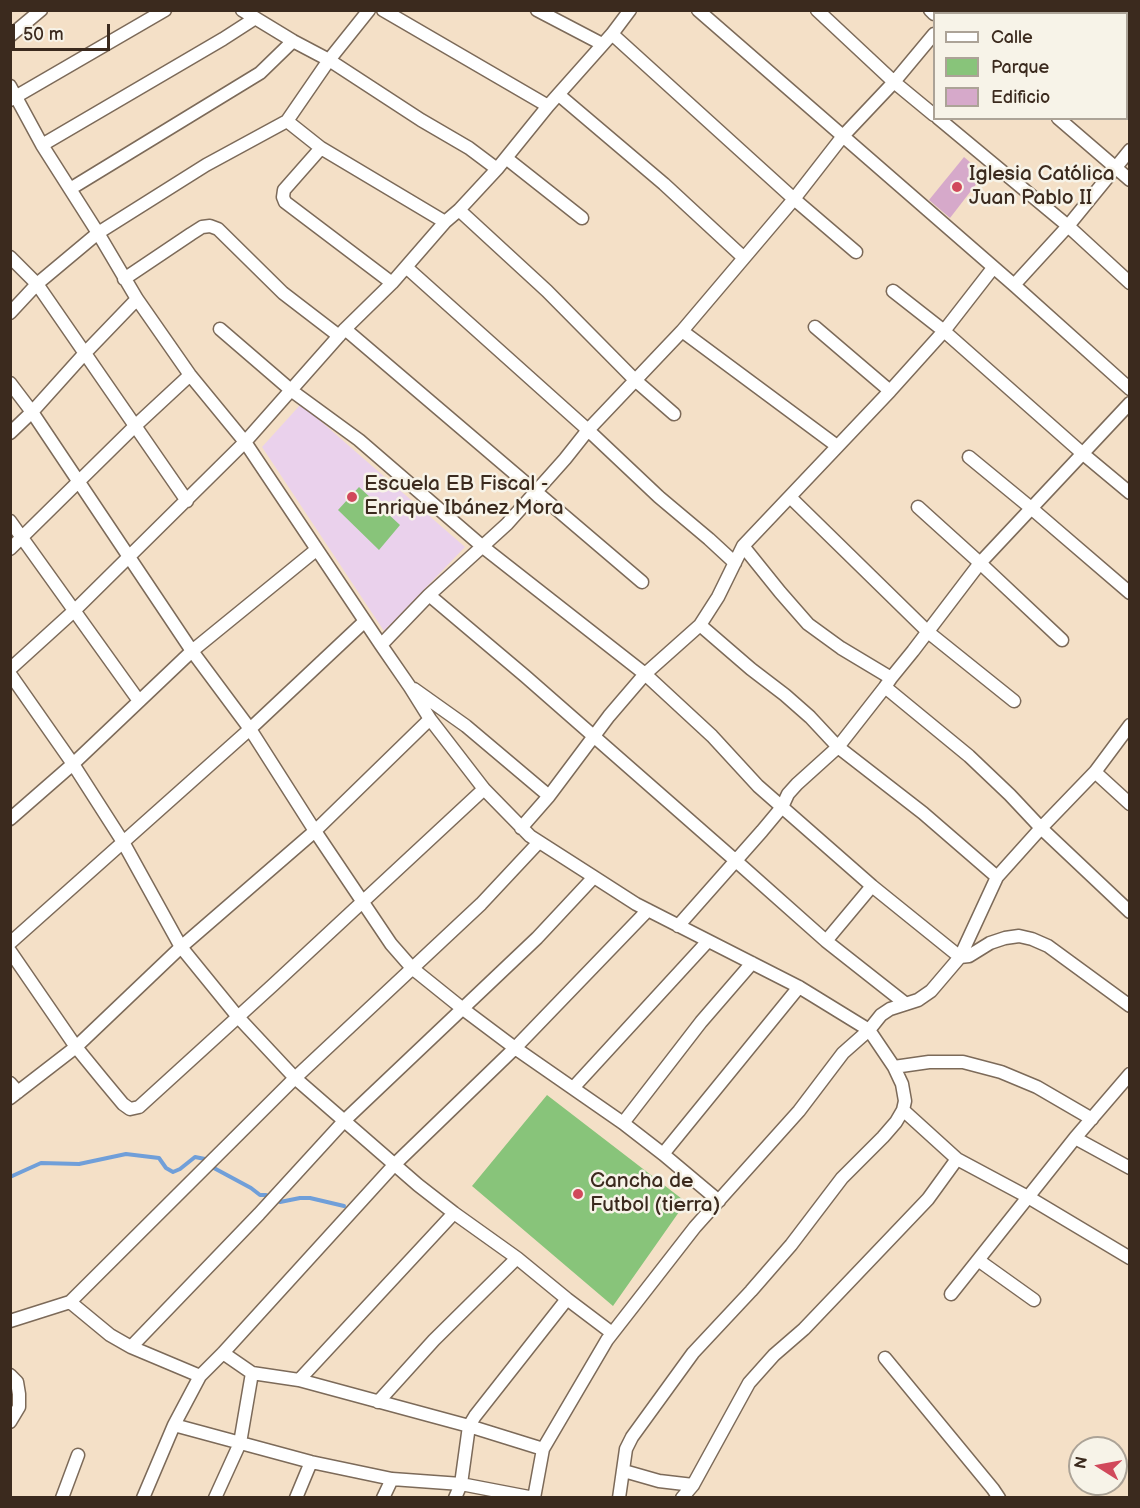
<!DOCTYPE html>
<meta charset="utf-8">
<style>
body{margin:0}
#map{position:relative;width:1140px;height:1508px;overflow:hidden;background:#f4e0c7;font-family:"Balsamiq Sans",sans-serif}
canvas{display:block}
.frame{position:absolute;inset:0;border:12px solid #3b2a1e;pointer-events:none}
.legend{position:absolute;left:933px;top:12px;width:195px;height:108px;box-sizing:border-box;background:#f7f3e8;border:2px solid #aca397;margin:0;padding:8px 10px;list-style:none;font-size:18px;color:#3b2a1e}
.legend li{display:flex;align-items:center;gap:12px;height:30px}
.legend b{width:30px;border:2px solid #aca397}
.north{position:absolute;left:1068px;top:1436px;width:60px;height:60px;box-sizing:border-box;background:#f7f3e8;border:2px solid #aca397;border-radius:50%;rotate:281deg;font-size:16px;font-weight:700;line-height:24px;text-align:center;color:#3b2a1e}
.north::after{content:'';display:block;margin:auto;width:21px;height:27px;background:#d1495b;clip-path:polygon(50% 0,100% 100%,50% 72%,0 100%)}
.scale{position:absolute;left:12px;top:24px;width:98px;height:27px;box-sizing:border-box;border:3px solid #3b2a1e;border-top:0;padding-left:8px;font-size:18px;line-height:21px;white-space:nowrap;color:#3b2a1e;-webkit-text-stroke:4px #f7f3e8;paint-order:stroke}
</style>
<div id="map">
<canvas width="1140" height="1508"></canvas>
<div class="frame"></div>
<ul class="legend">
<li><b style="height:8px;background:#fff"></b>Calle</li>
<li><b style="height:16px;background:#88c47a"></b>Parque</li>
<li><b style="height:16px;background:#d6a9ca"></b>Edificio</li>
</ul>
<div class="north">N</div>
<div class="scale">50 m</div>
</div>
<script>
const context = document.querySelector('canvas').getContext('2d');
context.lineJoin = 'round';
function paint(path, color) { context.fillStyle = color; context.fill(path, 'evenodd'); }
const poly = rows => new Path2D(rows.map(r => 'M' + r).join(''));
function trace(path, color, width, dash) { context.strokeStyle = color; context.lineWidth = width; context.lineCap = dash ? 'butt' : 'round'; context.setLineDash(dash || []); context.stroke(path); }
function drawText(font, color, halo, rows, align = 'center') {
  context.font = font + ' "Balsamiq Sans",sans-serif'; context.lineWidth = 5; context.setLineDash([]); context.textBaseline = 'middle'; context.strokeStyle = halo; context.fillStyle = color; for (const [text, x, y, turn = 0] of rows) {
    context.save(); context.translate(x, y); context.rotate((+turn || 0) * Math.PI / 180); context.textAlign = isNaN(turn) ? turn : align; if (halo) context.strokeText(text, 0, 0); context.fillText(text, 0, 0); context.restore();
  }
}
paint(poly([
 [301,404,465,547,384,631,262,447]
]), '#ead1ec');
paint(poly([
 [359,487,400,525,379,550,338,510],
 [547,1095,686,1202,613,1306,472,1186]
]), '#88c47a');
trace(poly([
 [10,1177,41,1163,79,1164,126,1154,159,1158,166,1168,173,1172,180,1169,195,1157,205,1159,212,1167,251,1188,260,1195,266,1195,270,1197],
 [276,1200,280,1202,300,1198,310,1198,344,1206]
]), '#709fd9', 4);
paint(poly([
 [964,157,984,174,950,218,929,200]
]), '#d6a9ca');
const minor = poly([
 [242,10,293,41,329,60,421,120,469,148,497,169],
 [383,10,548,106],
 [537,10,602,44],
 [698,10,1014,285,1130,389],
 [817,10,894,82,934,115],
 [930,10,934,14],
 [1046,10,1049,14],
 [952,14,954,10],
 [612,34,794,199,856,252],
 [10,36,41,10],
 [1126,79,1130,82],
 [10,86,42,145,98,233,137,299,190,375,245,442,381,645,410,687,430,719,484,789,530,836,594,877,636,904,799,987,869,1030,894,1067,902,1084,905,1101,903,1110,957,1159,1028,1197,1130,1258],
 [559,95,664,184,744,258],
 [10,100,165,10],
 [938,118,1068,226,1130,283],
 [1058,118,1130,180],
 [287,121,321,148,445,222],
 [42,145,223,39,254,19],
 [321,148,284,190,283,197,285,202,392,283],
 [506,158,582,218],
 [70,189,260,73,293,41],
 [459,210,547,291,635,380,674,414],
 [10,257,37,284,187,501],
 [406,267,588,430,659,497,709,539,735,563],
 [124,279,191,234,202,227,210,226,218,229,283,293,339,336],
 [1014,285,1068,226,1130,150],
 [893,291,944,331,1082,453,1130,493],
 [10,313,37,284,98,233,206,165,287,121,329,60,369,10],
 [815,327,890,391],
 [220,329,292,391,359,440,483,547,645,674,712,736,758,786,872,886,960,957,969,956,990,943,1005,938,1019,936,1032,939,1048,946,1130,1006],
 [345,329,642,582],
 [682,331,837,446],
 [10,383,32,412,192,651,250,729,315,831,391,944,412,968,463,1009,515,1048,623,1123,663,1154,719,1201],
 [10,433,32,412,85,353,137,299],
 [969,457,1031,508,1130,593],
 [790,497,928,632,1014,701],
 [918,507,980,563,1062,640],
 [10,521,139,701],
 [743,546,780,592,808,624,841,648,891,678],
 [10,549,135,426,190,375],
 [429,595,525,676,736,861,826,941,906,1004],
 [700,625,751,669,785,695,810,717,838,747,923,813,997,877],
 [381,645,429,595,507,524,565,459,588,430,682,331,794,199,843,136,894,82,934,34],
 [10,669,75,610,245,442,345,329,392,283,445,222,459,210,497,169,548,106,612,34,630,10],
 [10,674,73,764,123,842,181,947,238,1017,295,1078,418,1185,454,1213,517,1258,567,1299,612,1333],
 [885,687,969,756,1010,795,1041,828,1130,912],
 [414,689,466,726,549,796],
 [1095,772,1130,804],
 [10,819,73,764,192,651,316,550],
 [521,828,549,796,609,716,645,674,700,625,718,597,743,546,890,391,944,331,993,268],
 [678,926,762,831,782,807,788,794,797,784,838,747,885,687,891,678,913,651,980,563,1130,403],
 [826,941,872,886],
 [10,943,250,729,365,621],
 [10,951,76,1047,103,1080,123,1104,130,1109,139,1107,273,985,484,789],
 [894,1067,929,1062,963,1062,1001,1072,1037,1087,1092,1119],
 [10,1083,18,1092],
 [573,1088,708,941],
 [10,1098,76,1047,181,947,315,831,430,719],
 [623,1123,701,1022,752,963],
 [1075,1138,1130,1168],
 [663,1154,799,987],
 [978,1260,1034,1300],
 [951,1294,1075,1138,1130,1074],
 [70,1302,295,1078,481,904,539,842],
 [10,1321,70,1302,110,1335,131,1347,200,1376],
 [131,1347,259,1214,345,1120,537,938,594,877],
 [223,1353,252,1373,299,1380,469,1426,543,1449],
 [885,1358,993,1489,999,1498],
 [10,1375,17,1382,19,1394,19,1407,10,1422],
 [299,1380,454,1213],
 [378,1402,434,1340,517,1258],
 [174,1425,311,1462,392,1479,461,1484,534,1498,543,1449,607,1340,695,1227,799,1111,843,1053,869,1030,881,1015,890,1009,918,1000,931,991,960,957,997,877,1041,828,1095,772,1130,725],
 [624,1471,659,1481,693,1485],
 [62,1498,78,1455],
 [143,1498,174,1425,200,1376,223,1353,395,1164,515,1048,648,910],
 [215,1498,240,1443,252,1373],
 [296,1498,311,1462],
 [383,1498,392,1479],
 [455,1498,461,1484,469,1426,475,1416,567,1299],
 [619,1498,626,1449,632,1437,693,1353,751,1291,791,1245,842,1178,883,1137,896,1122,903,1110],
 [682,1498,693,1485,749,1383,774,1355,804,1329,928,1199,957,1159]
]);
trace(minor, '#7c6a59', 15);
trace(minor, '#fff', 12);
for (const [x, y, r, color] of [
 [957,187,6,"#d1495b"],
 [352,497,6,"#d1495b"],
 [578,1194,6,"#d1495b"]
]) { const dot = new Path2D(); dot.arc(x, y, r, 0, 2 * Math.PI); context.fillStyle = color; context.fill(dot); trace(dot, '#f7f3e8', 2); }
drawText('21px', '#3b2a1e', '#f7f3e8', [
 ["Iglesia Católica",969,175],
 ["Juan Pablo II",969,199],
 ["Escuela EB Fiscal -",364,485],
 ["Enrique Ibánez Mora",364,509],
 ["Cancha de",590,1182],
 ["Futbol (tierra)",590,1206]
], 'left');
</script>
